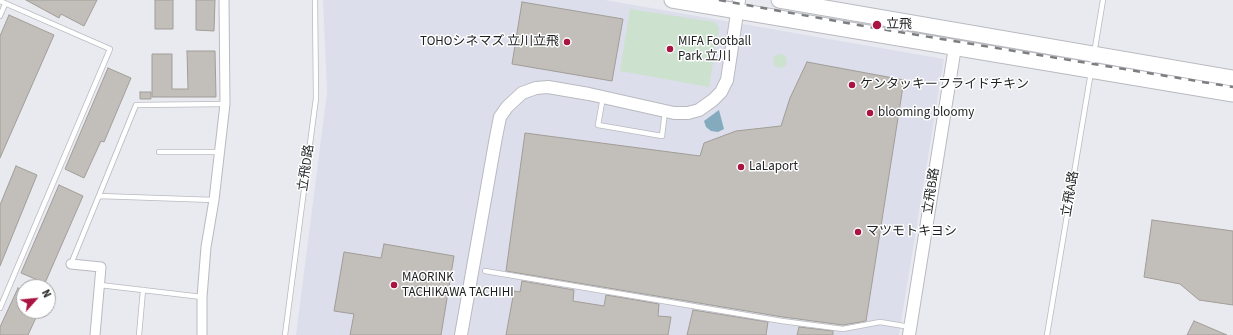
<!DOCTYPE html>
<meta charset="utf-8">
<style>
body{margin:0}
#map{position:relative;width:1233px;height:335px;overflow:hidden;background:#e9eaf0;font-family:"Source Sans 3",sans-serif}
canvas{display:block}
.north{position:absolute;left:16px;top:279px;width:40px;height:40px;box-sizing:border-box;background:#fff;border:1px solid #a5a5a6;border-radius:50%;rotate:63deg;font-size:11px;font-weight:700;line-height:16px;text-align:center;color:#1e1f21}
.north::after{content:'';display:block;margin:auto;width:14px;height:18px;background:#a91442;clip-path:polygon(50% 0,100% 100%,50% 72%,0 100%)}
</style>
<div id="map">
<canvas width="1233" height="335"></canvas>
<div class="north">N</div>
</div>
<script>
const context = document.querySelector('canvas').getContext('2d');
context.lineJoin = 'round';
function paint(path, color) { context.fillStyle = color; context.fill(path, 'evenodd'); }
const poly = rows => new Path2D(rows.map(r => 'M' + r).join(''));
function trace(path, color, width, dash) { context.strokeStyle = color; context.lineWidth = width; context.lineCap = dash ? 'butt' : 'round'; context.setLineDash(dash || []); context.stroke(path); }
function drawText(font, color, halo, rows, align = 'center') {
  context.font = font + ' "Source Sans 3","Noto Sans JP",sans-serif'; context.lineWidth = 3; context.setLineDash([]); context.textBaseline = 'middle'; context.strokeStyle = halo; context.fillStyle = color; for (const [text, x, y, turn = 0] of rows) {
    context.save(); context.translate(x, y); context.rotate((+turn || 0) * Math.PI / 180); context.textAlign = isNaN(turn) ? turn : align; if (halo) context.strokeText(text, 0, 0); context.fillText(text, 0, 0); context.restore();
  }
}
paint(poly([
 [323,0,605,0,944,59,899,335,296,335,327,92]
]), '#dcdeec');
paint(poly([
 [630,9,715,22,719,28,709,87,620,71],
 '773 61a7 7 0 1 1 14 0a7 7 0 1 1-14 0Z'
]), '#cce1ce');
paint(poly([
 [719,110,724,129,718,132,711,131,706,127,704,121]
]), '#83aabd');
const building = poly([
 [26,0,97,0,84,26,61,14,59,18,26,0],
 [155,0,173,0,173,29,155,29,155,0],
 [196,0,215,0,214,31,196,30,196,0],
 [522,2,623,19,612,81,512,64,522,2],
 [9,15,54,35,0,158,0,36,9,15],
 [187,51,215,51,216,97,152,97,152,54,172,54,172,89,188,89,187,51],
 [807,62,904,80,866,321,843,325,783,317,506,271,525,133,700,156,704,143,736,131,781,126,790,98,807,62],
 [108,68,131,78,104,142,101,141,84,178,65,169,108,68],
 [140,92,151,92,151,99,140,99,140,92],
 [16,166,37,175,0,266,0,205,16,166],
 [59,185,83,196,45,283,21,273,59,185],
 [1152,220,1233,231,1233,305,1199,300,1180,284,1144,277,1152,220],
 [384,244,454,256,441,335,350,335,354,314,334,311,344,252,381,258,384,244],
 [522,281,574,290,573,301,604,306,606,295,659,304,658,316,671,317,668,335,506,335,514,291,520,292,522,281],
 [18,288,24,291,24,311,39,311,28,335,0,335,0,327,18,288],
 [693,310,768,322,766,335,687,335,693,310],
 [1194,321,1227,335,1187,335,1194,321],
 [799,327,833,331,833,335,797,335,799,327]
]);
paint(building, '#c2beb9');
trace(building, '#a29d98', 1);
const service = poly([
 [0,1,110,49,0,308],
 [0,16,5,4],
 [603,97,598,125,662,136,665,111],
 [159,152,220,152],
 [99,196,214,200],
 [71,264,136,105,225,104],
 [485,271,782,321,843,329,880,322,910,327],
 [100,285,202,297],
 [139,335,143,290],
 [285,335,316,98,315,0],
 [1047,335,1103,0]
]);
const minor = poly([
 [71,264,101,267,95,335],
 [202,335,202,297,206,247,214,200,225,104,224,0]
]);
const tertiary = poly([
 [461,335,496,137,500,117,507,107,522,93,536,88,548,87,589,94,674,113,688,113,699,110,713,100,721,92,727,80,739,0],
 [909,335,955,47]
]);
const primary = poly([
 [672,0,1233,94],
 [779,0,1233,78]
]);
trace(service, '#b9bac0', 6);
trace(minor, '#b9bac0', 11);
trace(tertiary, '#b9bac0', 14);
trace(primary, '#b9bac0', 17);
trace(service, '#fff', 4.5);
trace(minor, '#fff', 9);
trace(tertiary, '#fff', 12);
trace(primary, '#fff', 15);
trace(poly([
 [719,0,869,27,1233,87]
]), '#7d7e82', 2.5, [7, 7]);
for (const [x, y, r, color] of [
 [877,25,5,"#a91442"],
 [567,42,4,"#a91442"],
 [670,49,4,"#a91442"],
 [852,85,4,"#a91442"],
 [870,113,4,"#a91442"],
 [741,167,4,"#a91442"],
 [858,232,4,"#a91442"],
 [394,285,4,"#a91442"]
]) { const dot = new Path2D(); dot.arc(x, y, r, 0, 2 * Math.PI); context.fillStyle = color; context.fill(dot); trace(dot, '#fff', 1.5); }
drawText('13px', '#1e1f21', '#fff', [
 ["立飛",886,25],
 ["TOHOシネマズ 立川立飛",559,42,"right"],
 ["MIFA Football",678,42],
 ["Park 立川",678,57],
 ["ケンタッキーフライドチキン",860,85],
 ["blooming bloomy",878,113],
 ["LaLaport",749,167],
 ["マツモトキヨシ",866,232],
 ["MAORINK",402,278],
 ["TACHIKAWA TACHIHI",402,293]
], 'left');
drawText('13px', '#1e1f21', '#fff', [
 ["立飛D路",307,168,-82],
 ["立飛B路",932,191,-81],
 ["立飛A路",1071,194,-80]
]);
</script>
